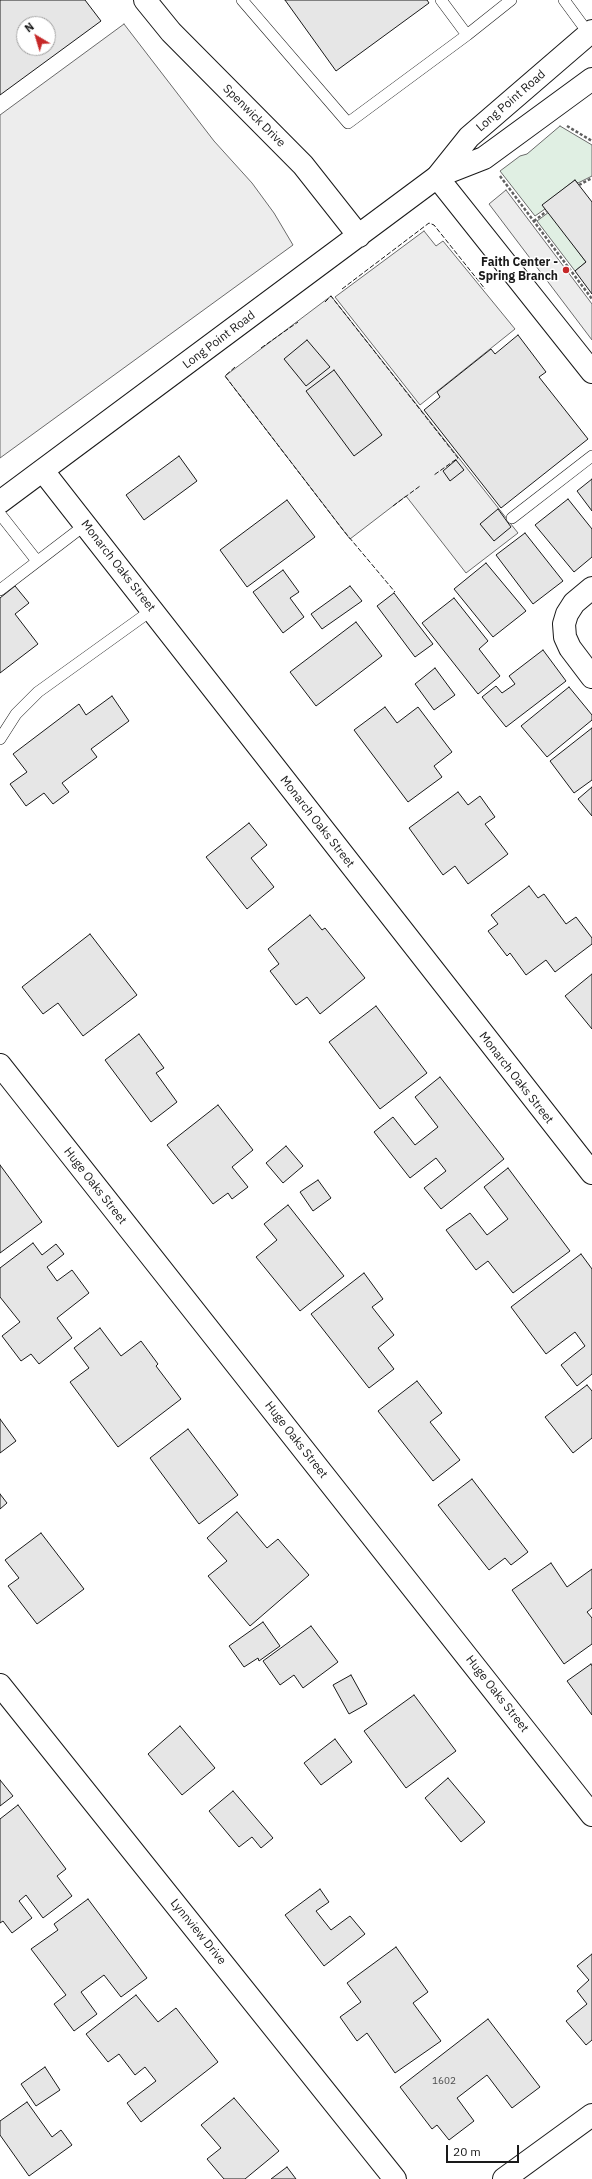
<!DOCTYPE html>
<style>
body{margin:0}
#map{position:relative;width:592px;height:2179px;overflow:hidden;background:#fff;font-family:"IBM Plex Sans",sans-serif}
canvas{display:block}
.north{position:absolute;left:16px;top:16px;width:40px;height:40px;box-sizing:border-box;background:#fff;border:1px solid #a3a3a3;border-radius:50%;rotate:322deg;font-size:11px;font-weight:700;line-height:16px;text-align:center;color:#1a1a1a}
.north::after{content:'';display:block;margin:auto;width:14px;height:18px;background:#c62828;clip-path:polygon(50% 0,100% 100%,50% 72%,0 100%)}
.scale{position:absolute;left:446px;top:2145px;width:73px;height:18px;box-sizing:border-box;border:2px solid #1a1a1a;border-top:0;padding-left:5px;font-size:12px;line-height:14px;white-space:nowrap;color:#1a1a1a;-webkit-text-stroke:3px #fff;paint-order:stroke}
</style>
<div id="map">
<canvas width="592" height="2179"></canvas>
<div class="north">N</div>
<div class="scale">20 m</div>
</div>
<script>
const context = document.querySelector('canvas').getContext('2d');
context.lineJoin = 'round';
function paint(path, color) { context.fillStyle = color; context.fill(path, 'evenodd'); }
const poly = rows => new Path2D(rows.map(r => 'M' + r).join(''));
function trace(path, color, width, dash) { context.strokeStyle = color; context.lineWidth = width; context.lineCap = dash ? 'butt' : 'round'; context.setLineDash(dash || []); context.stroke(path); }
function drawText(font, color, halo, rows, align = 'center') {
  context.font = font + ' "IBM Plex Sans",sans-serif'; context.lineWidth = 3; context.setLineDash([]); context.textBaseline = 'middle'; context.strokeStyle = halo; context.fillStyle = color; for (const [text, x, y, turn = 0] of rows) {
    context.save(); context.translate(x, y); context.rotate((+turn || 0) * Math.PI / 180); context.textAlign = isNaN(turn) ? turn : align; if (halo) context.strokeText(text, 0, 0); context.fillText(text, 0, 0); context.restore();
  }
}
const green = poly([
 [560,126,592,145,592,176,578,183,575,180,543,205,545,209,535,216,500,171,520,156,527,154,560,126],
 [549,212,586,262,575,271,537,221,549,212]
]);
paint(green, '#e0efe3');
trace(green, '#6a6a6a', 1);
const parking = poly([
 [124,24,214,141,252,183,274,213,293,245,0,458,0,115,124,24],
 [506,190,592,304,592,340,489,204,506,190],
 [424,231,436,246,443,241,515,329,420,405,335,297,424,231],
 [331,296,518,533,466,573,406,496,350,539,225,376,331,296]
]);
paint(parking, '#ededed');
trace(parking, '#6a6a6a', 1);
const building = poly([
 [0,0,85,0,101,21,0,95,0,0],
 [24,24,48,24,48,48,24,48,24,24],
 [285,0,427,0,429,3,336,71,285,0],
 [575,180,592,202,592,294,575,271,586,262,542,205,575,180],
 [518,335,546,372,539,377,588,439,501,508,424,410,440,397,437,392,491,349,495,354,518,335],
 [307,340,330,367,306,386,284,359,307,340],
 [334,370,382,435,354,456,306,391,334,370],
 [179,456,197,481,144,520,126,495,179,456],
 [456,460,464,470,450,481,443,471,456,460],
 [592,479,592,511,577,491,592,479],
 [568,499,592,529,592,557,574,572,535,525,568,499],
 [287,500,315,537,247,587,220,550,287,500],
 [498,509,511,527,494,541,480,524,498,509],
 [525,533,563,581,533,604,496,555,525,533],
 [486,563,526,611,493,637,454,589,486,563],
 [283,570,299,592,290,598,304,617,283,633,253,592,283,570],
 [15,586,29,603,15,614,38,644,0,673,0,598,15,586],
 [350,586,362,601,322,629,311,614,350,586],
 [394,593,433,644,415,657,377,606,394,593],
 [454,598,488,641,479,649,500,676,478,694,422,623,454,598],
 [356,622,382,656,316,706,290,672,356,622],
 [543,650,566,681,506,727,482,697,496,686,502,693,515,684,509,676,543,650],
 [435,668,455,695,434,710,415,684,435,668],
 [569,687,592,715,592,720,547,757,521,726,569,687],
 [112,696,129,721,91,749,97,757,62,783,69,792,53,804,44,793,26,806,10,784,27,772,13,754,79,704,86,715,112,696],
 [385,707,397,723,418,707,452,752,434,766,442,777,408,802,354,730,385,707],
 [592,728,592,780,574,793,550,761,592,728],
 [592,787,592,816,578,799,592,787],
 [458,792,468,805,480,796,495,817,485,824,508,854,468,884,455,866,443,875,409,828,458,792],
 [249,823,267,845,251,858,274,887,247,909,206,857,249,823],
 [529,886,538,898,544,894,566,924,576,917,592,938,592,944,555,972,546,960,526,975,510,953,507,956,488,931,498,924,491,915,529,886],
 [310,915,322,930,325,928,365,978,320,1014,307,997,296,1005,270,971,279,964,268,949,310,915],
 [90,934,137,995,83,1036,58,1003,43,1014,22,987,90,934],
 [592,974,592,1029,565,996,592,974],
 [376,1006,427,1073,380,1109,329,1042,376,1006],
 [139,1034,164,1068,156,1073,177,1102,151,1122,105,1060,139,1034],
 [440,1077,504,1159,441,1209,424,1188,446,1171,436,1158,410,1178,374,1132,393,1117,415,1145,438,1127,415,1097,440,1077],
 [218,1105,253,1150,232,1167,248,1187,232,1199,228,1193,213,1204,167,1145,218,1105],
 [286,1146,303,1166,283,1183,266,1163,286,1146],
 [0,1165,42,1222,0,1253,0,1165],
 [508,1168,570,1251,513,1293,488,1261,476,1270,446,1230,470,1213,487,1235,508,1219,484,1187,508,1168],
 [318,1180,331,1198,313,1211,300,1192,318,1180],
 [288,1205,344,1276,300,1311,256,1257,277,1240,264,1224,288,1205],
 [33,1243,42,1255,56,1244,64,1254,47,1267,57,1281,72,1270,89,1293,57,1318,72,1338,39,1364,31,1354,21,1361,2,1336,20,1322,0,1297,0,1268,33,1243],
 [581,1254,592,1269,592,1374,577,1386,561,1365,585,1346,575,1332,546,1354,511,1307,581,1254],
 [364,1273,383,1299,372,1307,394,1335,378,1348,394,1369,369,1388,311,1314,364,1273],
 [100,1328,121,1356,141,1341,158,1364,156,1366,181,1399,118,1447,70,1382,89,1368,74,1348,100,1328],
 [417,1381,442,1413,430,1422,460,1460,433,1481,378,1411,417,1381],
 [587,1385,592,1391,592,1438,573,1453,545,1417,587,1385],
 [0,1419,16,1441,0,1453,0,1419],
 [188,1429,238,1495,199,1524,150,1458,188,1429],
 [472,1479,528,1552,511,1565,505,1558,489,1570,438,1505,472,1479],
 [0,1494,7,1503,0,1509,0,1494],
 [237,1512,267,1548,278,1539,309,1575,250,1626,208,1576,227,1561,207,1538,237,1512],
 [41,1533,84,1589,37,1624,8,1586,19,1578,5,1560,41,1533],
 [551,1563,567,1587,592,1569,592,1608,587,1612,592,1618,592,1644,564,1664,512,1590,551,1563],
 [263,1622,280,1646,259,1661,258,1658,244,1667,229,1646,263,1622],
 [311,1626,338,1662,303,1688,294,1675,280,1685,263,1661,311,1626],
 [591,1664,592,1666,592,1715,567,1681,591,1664],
 [351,1675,367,1704,349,1714,333,1685,351,1675],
 [414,1695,456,1751,406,1788,364,1731,414,1695],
 [180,1726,215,1768,182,1795,148,1754,180,1726],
 [335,1739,352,1762,321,1785,304,1763,335,1739],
 [448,1778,485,1822,461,1842,425,1798,448,1778],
 [0,1780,13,1796,0,1806,0,1780],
 [233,1791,273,1838,261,1848,252,1837,239,1847,209,1811,233,1791],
 [18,1805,66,1869,57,1876,72,1896,43,1918,26,1895,19,1901,32,1918,12,1933,3,1921,0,1923,0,1819,18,1805],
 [320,1889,329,1902,316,1911,331,1930,350,1916,365,1934,324,1966,285,1915,320,1889],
 [88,1899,147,1978,121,1997,104,1975,81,1992,97,2014,74,2031,54,2004,66,1995,31,1949,58,1930,54,1924,88,1899],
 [396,1947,428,1992,413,2003,441,2041,395,2073,367,2033,357,2041,340,2017,361,2002,347,1983,396,1947],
 [592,1954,592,2040,586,2045,566,2021,587,2004,577,1991,589,1980,577,1966,592,1954],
 [136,1995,158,2022,176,2008,218,2062,141,2122,127,2103,156,2081,145,2067,135,2075,119,2054,108,2062,86,2034,136,1995],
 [488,2019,540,2087,512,2108,487,2075,457,2098,474,2121,449,2140,437,2125,432,2129,400,2087,488,2019],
 [45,2067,60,2090,36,2106,21,2084,45,2067],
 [234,2098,279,2151,245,2179,224,2179,207,2159,221,2148,201,2125,234,2098],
 [27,2102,52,2137,61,2130,72,2145,29,2176,0,2135,0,2121,27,2102],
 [287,2167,296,2179,271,2179,287,2167]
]);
paint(building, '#e6e6e6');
trace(building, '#1a1a1a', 1);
const lane = poly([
 [242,0,348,123,467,35,511,0],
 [441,0,467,35],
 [564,0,589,34],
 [0,514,37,561],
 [512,518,592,456],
 [0,590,85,525],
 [0,739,16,714,38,692,152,610]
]);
const street = poly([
 [437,177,592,372],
 [43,471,592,1173],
 [592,588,574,603,567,614,564,624,565,637,570,648,592,677],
 [0,1685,395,2179],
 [504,2179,592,2115]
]);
const secondary = poly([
 [145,0,171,32,303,165,359,236],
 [438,176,484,158,592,79],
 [0,502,437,177,469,137,592,31],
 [0,1065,592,1815]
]);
trace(lane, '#1a1a1a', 12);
trace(street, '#1a1a1a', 24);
trace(secondary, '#1a1a1a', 24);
trace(poly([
 [567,126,592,141],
 [500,176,592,299],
 [579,185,592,178],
 [534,221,547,211]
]), '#5f5f5f', 2.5, [3, 2]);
trace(lane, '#fff', 11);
trace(street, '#fff', 22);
trace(secondary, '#fff', 22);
trace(poly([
 [342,289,429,223,434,225,485,289],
 [325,302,331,296,458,458,434,475],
 [261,348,298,322],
 [235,367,225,376,343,530,395,592],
 [393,506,420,486]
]), '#1a1a1a', 1, [5, 2]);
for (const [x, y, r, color] of [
 [566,270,4,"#c62828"]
]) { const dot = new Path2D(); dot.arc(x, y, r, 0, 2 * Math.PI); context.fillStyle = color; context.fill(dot); trace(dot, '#fff', 1.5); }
drawText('10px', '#4d4d4d', null, [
 ["1602",444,2081]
]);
drawText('12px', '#1a1a1a', '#fff', [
 ["Long Point Road",511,101,-41],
 ["Spenwick Drive",254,116,45],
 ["Long Point Road",219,340,-37],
 ["Monarch Oaks Street",118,566,52],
 ["Monarch Oaks Street",317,822,52],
 ["Monarch Oaks Street",516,1078,52],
 ["Huge Oaks Street",95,1186,52],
 ["Huge Oaks Street",296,1440,52],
 ["Huge Oaks Street",497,1694,52],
 ["Lynnview Drive",198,1932,51]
]);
drawText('bold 12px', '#1a1a1a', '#fff', [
 ["Faith Center -",558,263],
 ["Spring Branch",558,277]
], 'right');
</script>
